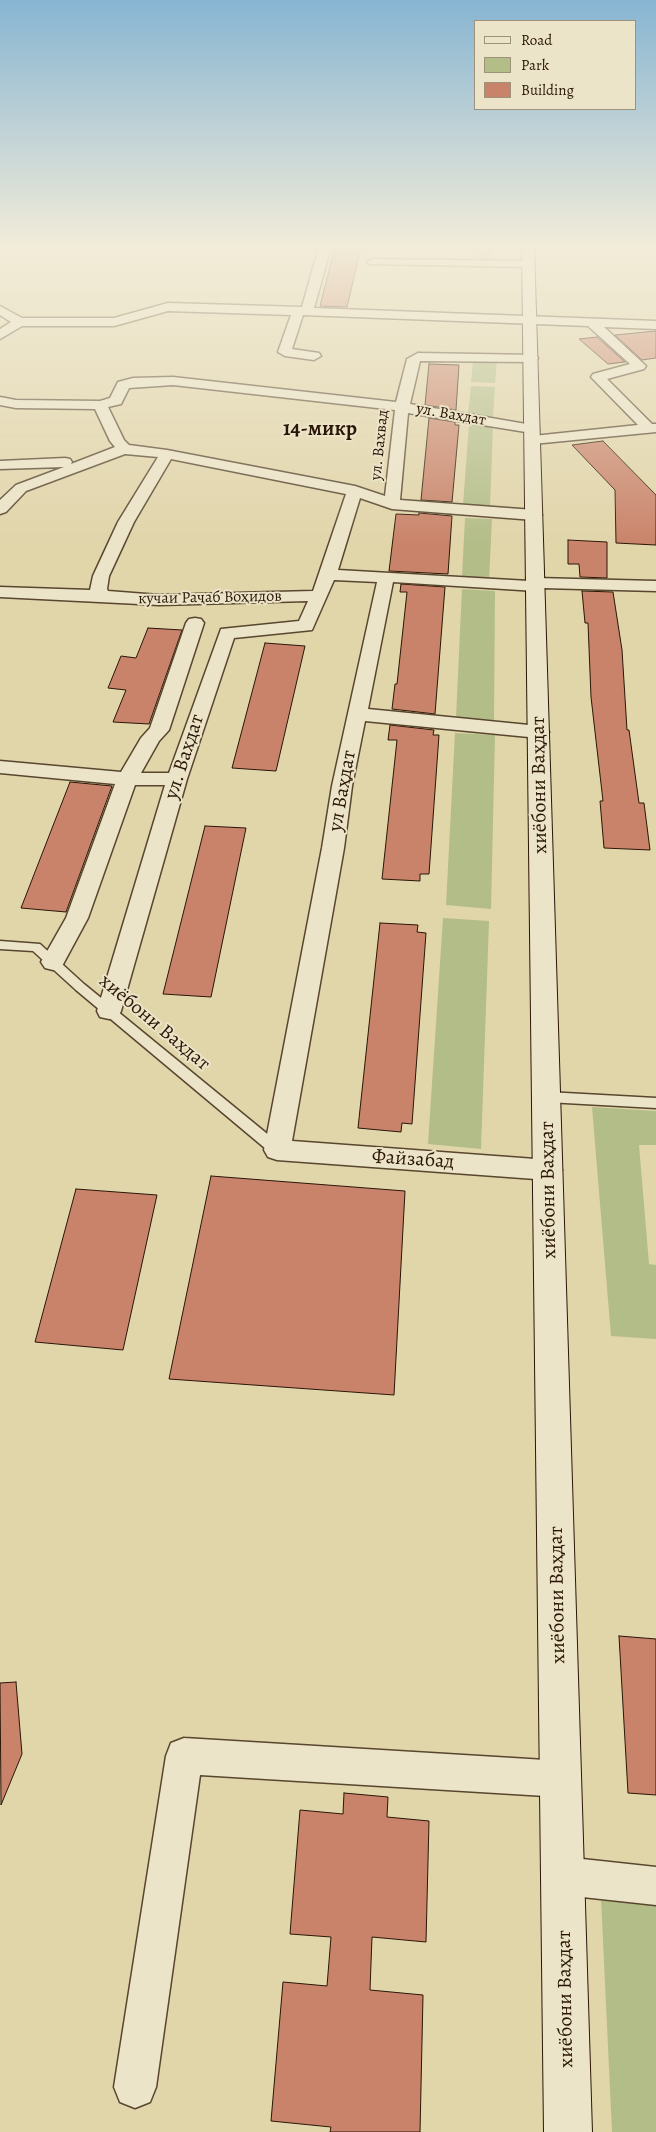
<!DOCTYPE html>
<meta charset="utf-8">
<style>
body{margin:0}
#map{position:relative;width:656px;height:2132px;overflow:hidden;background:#e1d5aa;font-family:Alegreya,serif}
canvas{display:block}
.legend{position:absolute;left:474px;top:20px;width:162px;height:90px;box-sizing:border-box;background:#ece4c8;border:1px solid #9e927a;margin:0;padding:6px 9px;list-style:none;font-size:15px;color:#2a1606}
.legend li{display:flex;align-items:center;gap:10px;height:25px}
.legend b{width:25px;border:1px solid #9e927a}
</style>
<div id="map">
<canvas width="656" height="2132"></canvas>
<ul class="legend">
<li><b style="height:6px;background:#ece4c8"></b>Road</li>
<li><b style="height:14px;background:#b3bd88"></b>Park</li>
<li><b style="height:14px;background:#c9836a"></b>Building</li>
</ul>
</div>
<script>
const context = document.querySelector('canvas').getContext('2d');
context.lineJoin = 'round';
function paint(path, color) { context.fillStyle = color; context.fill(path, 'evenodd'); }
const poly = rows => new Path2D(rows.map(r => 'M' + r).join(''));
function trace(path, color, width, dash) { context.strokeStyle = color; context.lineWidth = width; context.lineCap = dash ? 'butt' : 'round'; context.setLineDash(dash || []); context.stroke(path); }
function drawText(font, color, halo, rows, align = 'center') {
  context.font = font + ' Alegreya,serif'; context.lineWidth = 4; context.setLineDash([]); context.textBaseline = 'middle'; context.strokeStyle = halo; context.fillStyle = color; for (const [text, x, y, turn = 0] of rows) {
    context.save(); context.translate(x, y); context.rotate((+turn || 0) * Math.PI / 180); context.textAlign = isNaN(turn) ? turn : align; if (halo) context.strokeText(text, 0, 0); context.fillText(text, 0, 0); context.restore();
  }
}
paint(poly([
 [473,247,490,247,490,263,472,262],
 [473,361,497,361,495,383,471,382],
 [471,386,495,387,493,417,468,415],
 [469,424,493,426,490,507,463,505],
 [465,518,492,519,489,580,462,577],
 [462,589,495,591,494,720,456,718],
 [455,733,495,735,491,909,446,905],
 [443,918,489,921,481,1149,428,1144],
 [592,1107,656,1111,656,1145,639,1145,649,1264,656,1265,656,1339,611,1336],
 [601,1898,656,1905,656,2132,612,2132]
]), '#b3bd88');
const building = poly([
 [335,247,361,247,347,307,320,306,335,247],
 [656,331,656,358,642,360,615,335,656,331],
 [597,337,625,362,608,364,579,339,597,337],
 [429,364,459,365,456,410,425,405,429,364],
 [429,418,455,422,455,425,459,425,452,502,421,500,429,418],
 [603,441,656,495,656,545,616,543,615,490,572,445,603,441],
 [419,513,452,516,448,574,389,571,396,514,419,515,419,513],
 [568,540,607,542,607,578,580,577,579,564,568,564,568,540],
 [401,584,445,587,435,714,392,709,395,684,397,684,407,592,400,592,401,584],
 [582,591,613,592,622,650,627,730,629,730,639,803,644,803,650,850,604,848,600,801,603,801,591,697,588,623,585,623,582,591],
 [148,628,182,630,149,724,113,722,126,690,108,688,121,656,136,658,148,628],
 [265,643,305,646,276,771,232,768,265,643],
 [390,725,434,730,433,735,439,735,429,874,420,874,420,881,382,879,397,740,388,740,390,725],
 [70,782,112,786,66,912,21,908,70,782],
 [205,826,246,828,211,997,163,994,205,826],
 [380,923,418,925,417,932,426,933,412,1124,402,1123,401,1132,358,1128,380,923],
 [211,1176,405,1191,394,1395,169,1379,211,1176],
 [76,1189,157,1195,123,1350,35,1342,76,1189],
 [619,1636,656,1639,656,1795,628,1793,619,1636],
 [16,1682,22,1754,1,1805,0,1683,16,1682],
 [344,1793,388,1797,387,1817,429,1821,426,1942,372,1937,370,1990,423,1995,420,2132,330,2132,331,2127,271,2121,283,1982,327,1986,331,1937,290,1934,300,1810,343,1814,344,1793]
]);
paint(building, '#c9836a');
trace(building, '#2a1606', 1);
const lane = poly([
 [0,941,40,944,84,984,282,1146,284,1150,282,1154,272,1154,76,990,33,951,0,949,0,941],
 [547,1092,656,1098,656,1108,547,1102,542,1100,541,1097,542,1094,547,1092]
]);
const street = poly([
 [319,247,331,247,314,308,656,321,656,329,604,327,646,366,644,369,607,379,652,424,656,424,656,432,533,444,528,443,526,440,528,437,533,436,638,425,591,377,593,374,630,364,588,326,303,315,292,349,319,353,321,356,314,360,285,356,278,352,291,315,168,311,114,326,22,326,0,339,0,329,11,322,0,315,0,306,22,318,114,318,168,303,302,307,319,247],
 [373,259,529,261,535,264,529,267,369,264,367,262,373,259],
 [418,353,536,355,538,358,536,361,531,362,420,361,410,404,532,425,537,426,539,429,537,432,532,433,408,413,400,500,534,510,540,512,542,515,540,518,534,520,392,509,360,498,338,570,529,581,536,578,656,581,656,591,543,588,536,591,393,582,368,709,539,726,546,728,549,732,546,736,539,738,365,721,352,786,344,848,292,1141,549,1160,558,1163,562,1170,558,1177,549,1180,277,1160,268,1157,264,1150,322,848,332,786,377,582,334,580,312,630,234,638,187,779,121,1011,118,1017,109,1019,100,1017,97,1011,165,785,135,785,88,918,61,968,53,970,45,968,41,962,66,918,115,784,0,773,0,761,121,772,141,738,150,728,186,623,189,619,195,618,201,619,204,623,169,730,159,741,141,773,169,773,221,629,299,621,308,601,159,605,0,597,0,587,90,590,93,576,118,522,158,457,125,454,26,491,6,512,0,514,0,500,16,485,64,467,0,469,0,461,65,458,70,459,72,462,71,464,115,447,110,441,95,409,16,408,0,405,0,397,16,400,100,401,110,398,118,382,133,378,173,377,396,402,407,359,418,353],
 [173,385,395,410,385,496,355,486,167,450,129,445,124,440,108,407,121,404,129,388,173,385],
 [171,459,346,494,313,591,159,595,108,591,107,589,109,576,134,522,171,459],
 [184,1738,562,1761,575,1766,580,1779,575,1792,562,1797,200,1775,156,2087,150,2102,135,2108,120,2102,114,2087,166,1756,171,1743,184,1738],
 [564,1857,656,1867,656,1905,564,1895,550,1890,545,1876,550,1862,564,1857]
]);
const secondary = poly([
 [522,247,534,247,592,2132,544,2132,522,247]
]);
trace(lane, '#58462f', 3);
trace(street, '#58462f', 3);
trace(secondary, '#2a1606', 2);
paint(lane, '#ece4c8');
paint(street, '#ece4c8');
paint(secondary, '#ece4c8');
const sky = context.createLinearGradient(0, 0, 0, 546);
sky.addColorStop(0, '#87b5d2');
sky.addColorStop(0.45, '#f2ecd9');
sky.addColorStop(1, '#f2ecd900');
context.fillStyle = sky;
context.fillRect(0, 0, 656, 546);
drawText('16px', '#2a1606', '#ece4c8', [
 ["ул. Вахдат",451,415,10],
 ["ул. Вахвад",380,445,-84],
 ["кучаи Раҷаб Воҳидов",210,598,-1]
]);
drawText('20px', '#2a1606', '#ece4c8', [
 ["ул. Вахдат",185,757,-72],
 ["хиёбони Ваҳдат",540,785,-91],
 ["ул Ваҳдат",343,791,-80],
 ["хиёбони Вахдат",154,1023,40],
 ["Файзабад",413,1160,4],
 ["хиёбони Ваҳдат",549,1190,-91],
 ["хиёбони Ваҳдат",558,1595,-91],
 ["хиёбони Ваҳдат",566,1999,-91]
]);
drawText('bold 21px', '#2a1606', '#ece4c8', [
 ["14-микр",320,430]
]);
</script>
